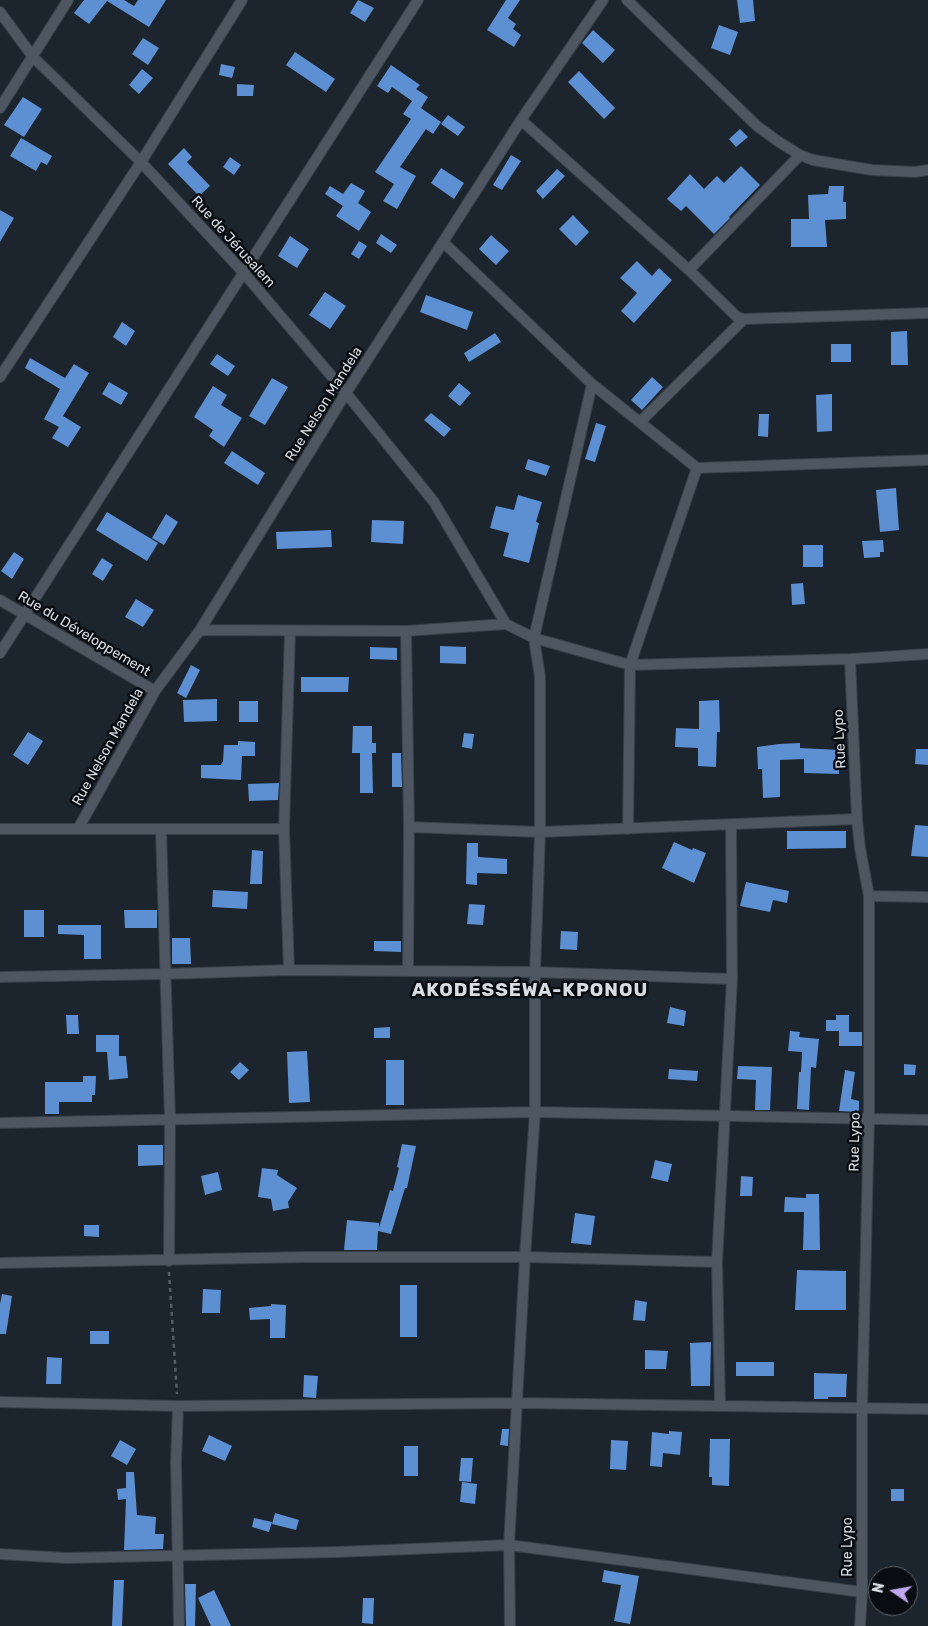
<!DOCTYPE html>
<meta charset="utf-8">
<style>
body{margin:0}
#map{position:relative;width:928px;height:1626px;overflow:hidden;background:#1c242d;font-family:Rubik,sans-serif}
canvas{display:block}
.north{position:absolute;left:868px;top:1566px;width:50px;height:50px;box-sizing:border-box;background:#090d11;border:1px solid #5c6065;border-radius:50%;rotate:282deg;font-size:14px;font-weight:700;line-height:20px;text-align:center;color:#d8dde4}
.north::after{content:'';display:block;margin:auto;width:18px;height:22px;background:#c1a8f3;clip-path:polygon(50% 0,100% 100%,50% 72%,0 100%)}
</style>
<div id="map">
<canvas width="928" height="1626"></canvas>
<div class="north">N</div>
</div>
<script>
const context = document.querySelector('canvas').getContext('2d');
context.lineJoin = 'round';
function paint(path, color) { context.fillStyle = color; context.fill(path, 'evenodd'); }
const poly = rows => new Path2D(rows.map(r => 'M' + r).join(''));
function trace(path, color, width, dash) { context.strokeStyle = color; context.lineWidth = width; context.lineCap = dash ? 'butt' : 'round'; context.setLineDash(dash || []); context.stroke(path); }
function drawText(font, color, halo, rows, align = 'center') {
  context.font = font + ' Rubik,sans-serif'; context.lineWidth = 5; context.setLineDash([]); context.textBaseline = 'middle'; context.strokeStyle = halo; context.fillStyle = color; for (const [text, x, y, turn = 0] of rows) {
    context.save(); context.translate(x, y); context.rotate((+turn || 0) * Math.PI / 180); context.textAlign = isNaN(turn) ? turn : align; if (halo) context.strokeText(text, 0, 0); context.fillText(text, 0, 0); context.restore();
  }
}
paint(poly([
 [84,0,124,0,134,6,138,0,166,0,149,27,107,1,89,24,74,13],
 [358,0,374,8,365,22,350,13],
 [506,0,520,0,508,18,516,24,513,29,521,35,514,47,487,30],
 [737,0,753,0,755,21,740,23],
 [719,25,738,32,730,55,711,48],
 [593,30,615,50,603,63,582,43],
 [143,38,159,48,148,65,132,54],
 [295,52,335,79,326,92,286,65],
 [221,64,235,67,232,78,219,75],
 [391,65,420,85,416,89,428,97,421,108,441,122,433,134,426,129,400,167,416,176,397,209,383,201,394,184,375,172,411,119,403,114,412,101,392,87,388,93,377,86],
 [142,69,153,78,139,94,129,85],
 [579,71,615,108,604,119,568,82],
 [237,84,254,85,253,96,237,96],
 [23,97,42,109,24,137,4,125],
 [448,115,465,127,458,136,441,124],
 [740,129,748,137,736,147,729,139],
 [21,138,52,156,47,165,41,162,36,171,10,156],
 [184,148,192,157,187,162,210,186,199,196,168,164],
 [511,155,521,161,502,190,493,185],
 [230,157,241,165,234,175,223,167],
 [741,166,760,185,729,217,730,218,714,234,686,206,681,211,667,199,690,174,704,189,717,176,724,183],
 [441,168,464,183,454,199,431,183],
 [557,169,565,176,543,199,536,191],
 [351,183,365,191,358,203,371,212,359,231,336,216,343,206,325,194,330,186,343,194],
 [829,186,844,186,843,202,846,202,846,219,825,220,827,247,791,247,791,219,809,219,808,195,828,194],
 [0,210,14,218,0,242],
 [573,215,589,232,576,246,559,229],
 [381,234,397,245,391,253,376,243],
 [491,235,509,251,496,265,479,249],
 [290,236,309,249,297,268,278,256],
 [359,241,367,246,359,259,351,254],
 [637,261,652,276,659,268,672,280,634,323,621,311,637,293,620,278],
 [325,292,346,306,330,329,309,315],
 [426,295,473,312,467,330,420,312],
 [122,322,135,331,126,346,113,337],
 [907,331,908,365,891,365,891,332],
 [495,333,501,342,469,362,464,353],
 [831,344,851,344,851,362,831,362],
 [217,354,235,366,228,376,210,364],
 [30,358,65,378,74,364,89,373,63,416,81,427,68,447,52,438,59,427,44,419,60,389,25,368],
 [652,377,663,387,642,410,631,400],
 [272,378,288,387,265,425,249,416],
 [109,382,128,393,121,405,102,394],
 [459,383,471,393,460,406,448,396],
 [213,386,227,395,221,405,242,418,224,447,209,436,213,430,194,417],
 [832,394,832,431,817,432,816,395],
 [431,413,451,429,444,437,424,420],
 [759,414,769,414,768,437,758,436],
 [596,423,606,426,595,462,585,459],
 [232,451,265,473,258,485,224,463],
 [528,459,550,466,546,476,525,469],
 [896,488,899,530,880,532,876,490],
 [518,495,542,502,536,522,539,523,529,563,503,556,509,533,490,528,496,506,514,510],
 [107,512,158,543,147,561,96,530],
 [166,514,178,522,164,545,152,538],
 [372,520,404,521,403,544,371,542],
 [331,530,332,547,277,549,276,532],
 [883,540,884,552,880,552,880,557,864,558,862,541],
 [803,545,823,545,823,567,803,567],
 [14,552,24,559,12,579,1,571],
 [102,558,113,565,103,581,92,574],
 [803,583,805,604,792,605,791,584],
 [136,599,154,610,143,627,125,617],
 [440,646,466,647,466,664,440,663],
 [370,647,397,648,397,660,370,659],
 [191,665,200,670,186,698,177,693],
 [301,677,349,677,348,692,301,692],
 [217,699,217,721,184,722,183,700],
 [719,700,720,732,717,732,716,767,698,766,698,748,675,747,676,728,699,729,699,701],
 [239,701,258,701,258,722,239,722],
 [353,726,372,726,372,743,376,743,376,753,372,753,373,793,360,793,360,753,352,753],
 [28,732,43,741,28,765,13,755],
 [464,733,474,734,472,749,462,747],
 [238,741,255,742,255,756,242,756,241,780,201,778,201,765,221,765,222,762,223,762,224,745,238,745],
 [800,743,800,748,839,750,839,774,804,773,804,759,780,760,780,797,763,798,762,769,758,769,757,747,779,744],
 [916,749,928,749,928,765,915,764],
 [392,753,401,753,402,787,392,787],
 [279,783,278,800,249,801,248,784],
 [915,825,928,826,928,857,911,856],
 [787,831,846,831,846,848,787,849],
 [674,842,692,850,693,848,706,853,694,883,662,868],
 [467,843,478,843,478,857,507,859,507,874,477,873,477,885,466,884],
 [252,850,263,851,262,884,250,884],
 [746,882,789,891,787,903,773,900,770,912,740,906],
 [213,890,248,892,247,909,212,907],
 [469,904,485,905,483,925,467,924],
 [24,910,44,910,44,937,24,937],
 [124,910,157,910,157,928,125,928],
 [58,925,101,925,101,959,84,959,84,935,58,934],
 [561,931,578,932,577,950,560,949],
 [172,938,190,938,191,964,172,964],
 [374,941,401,941,401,952,374,951],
 [670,1007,686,1011,684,1026,667,1023],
 [66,1015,78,1015,79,1034,67,1034],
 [836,1015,849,1015,849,1032,862,1032,862,1046,839,1046,839,1031,826,1031,826,1020,836,1020],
 [390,1027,390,1038,374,1038,374,1028],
 [790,1031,800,1032,799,1037,819,1039,816,1068,811,1067,809,1110,797,1109,799,1072,801,1072,802,1052,788,1051],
 [96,1035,119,1035,119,1056,126,1056,128,1078,109,1080,107,1052,96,1052],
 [307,1051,310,1102,289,1103,287,1052],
 [386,1060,404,1060,404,1105,386,1105],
 [240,1062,249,1070,239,1080,230,1072],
 [904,1064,916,1065,915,1075,904,1075],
 [738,1066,772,1067,770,1110,755,1110,756,1080,737,1079],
 [669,1069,698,1071,697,1081,668,1079],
 [845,1070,855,1072,851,1099,859,1101,859,1110,857,1112,839,1111],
 [83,1076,96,1076,95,1095,92,1095,92,1102,59,1102,59,1114,45,1114,45,1082,83,1082],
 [402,1144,416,1146,407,1188,405,1188,391,1234,378,1231,377,1250,344,1250,347,1220,379,1223,379,1228,390,1190,393,1191,399,1168,397,1167],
 [138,1145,163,1145,163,1165,138,1166],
 [655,1160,672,1164,668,1182,651,1178],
 [262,1168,278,1170,277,1175,297,1188,288,1202,289,1208,273,1211,271,1199,258,1197],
 [218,1172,222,1190,205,1195,201,1176],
 [741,1176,753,1177,752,1196,740,1196],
 [806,1194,819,1194,820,1250,803,1250,804,1212,784,1212,785,1197,806,1198],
 [575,1213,595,1216,591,1245,571,1243],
 [84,1225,99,1225,99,1237,84,1236],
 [797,1270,846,1271,846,1310,795,1310],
 [400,1285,417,1285,417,1337,400,1337],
 [203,1289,221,1290,220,1313,202,1313],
 [2,1294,12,1296,6,1334,0,1334,0,1304],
 [635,1300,647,1302,645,1321,633,1320],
 [271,1304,286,1305,285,1338,270,1338,270,1319,250,1320,249,1308,271,1306],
 [90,1331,109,1331,109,1344,90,1344],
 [711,1342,710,1386,691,1386,690,1343],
 [645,1350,668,1351,666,1369,645,1369],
 [47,1357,62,1358,61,1384,46,1384],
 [736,1362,774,1362,774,1376,736,1376],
 [814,1373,847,1374,846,1397,828,1397,828,1399,814,1399],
 [304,1375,318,1376,316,1398,303,1397],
 [502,1429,509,1429,508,1446,500,1445],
 [669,1431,682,1432,680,1455,663,1453,662,1467,650,1466,652,1432,669,1434],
 [209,1435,232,1446,225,1461,202,1451],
 [710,1439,730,1439,729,1486,712,1485,712,1477,709,1477],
 [120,1440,136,1449,127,1465,111,1456],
 [611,1440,628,1441,626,1470,610,1469],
 [404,1446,418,1446,418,1476,404,1476],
 [461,1458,473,1458,471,1482,459,1481],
 [126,1472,134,1472,137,1515,156,1517,155,1534,164,1534,163,1549,124,1550,126,1499,118,1500,117,1489,126,1488],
 [462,1482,477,1484,475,1504,460,1502],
 [891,1489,904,1489,904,1501,891,1501],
 [275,1513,299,1520,296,1530,272,1524],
 [254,1518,272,1522,269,1532,252,1527],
 [604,1570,639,1576,630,1624,614,1621,621,1585,602,1582],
 [114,1580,124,1580,122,1626,112,1626],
 [185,1584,196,1584,195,1626,186,1626],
 [214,1590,231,1626,211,1626,198,1598],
 [363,1598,374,1598,373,1624,362,1623]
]), '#5c90d3');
const minor = poly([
 [627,0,757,126,779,142,800,155,813,160,872,170,915,172,928,170],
 [0,12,33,57,141,162,243,272,346,393,434,502,506,624],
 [0,108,68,0],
 [521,120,689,270,737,317,744,319,928,313],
 [443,242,592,384,697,468,928,460],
 [689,270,800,155],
 [0,377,141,162,242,0],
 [640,422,744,319],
 [0,600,155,691],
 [200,630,406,631,506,624,534,638,630,665,850,659,928,654],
 [406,631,409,827,408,970],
 [0,653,418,0],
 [850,659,857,819,860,848,869,896,869,1119,862,1408,862,1592,860,1626],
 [409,827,540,832,857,819],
 [0,829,284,829],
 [78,829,155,691,200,630,346,393,443,242,521,120,603,0],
 [161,829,170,1120,169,1261],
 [628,829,630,665,697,468],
 [869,896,928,897],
 [289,970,284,829,290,631],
 [0,977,165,974,289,970,535,972,732,979],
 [0,1123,535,1112,928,1120],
 [0,1263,307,1257,525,1257,717,1262],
 [0,1402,178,1406,518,1403,928,1409],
 [720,1405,717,1262,732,979,731,825],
 [178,1406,176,1462,179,1626],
 [0,1554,67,1558,338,1552,509,1545,862,1592],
 [510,1626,509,1545,525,1257,535,1112,535,972,540,832,540,677,534,638,592,384]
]);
trace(minor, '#383f47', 12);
trace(poly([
 [169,1272,177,1394]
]), '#565d66', 2.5, [4, 4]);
trace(minor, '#4d5661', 10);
drawText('14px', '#d8dde4', '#090d11', [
 ["Rue de Jérusalem",233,242,48],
 ["Rue Nelson Mandela",324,404,-58],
 ["Rue du Développement",84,634,31],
 ["Rue Lypo",840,739,-93],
 ["Rue Nelson Mandela",108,747,-61],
 ["Rue Lypo",855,1142,-89],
 ["Rue Lypo",848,1547,-90]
]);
context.letterSpacing = '1px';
drawText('bold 19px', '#d8dde4', '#090d11', [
 ["AKODÉSSÉWA-KPONOU",530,991]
]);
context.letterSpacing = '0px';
</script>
